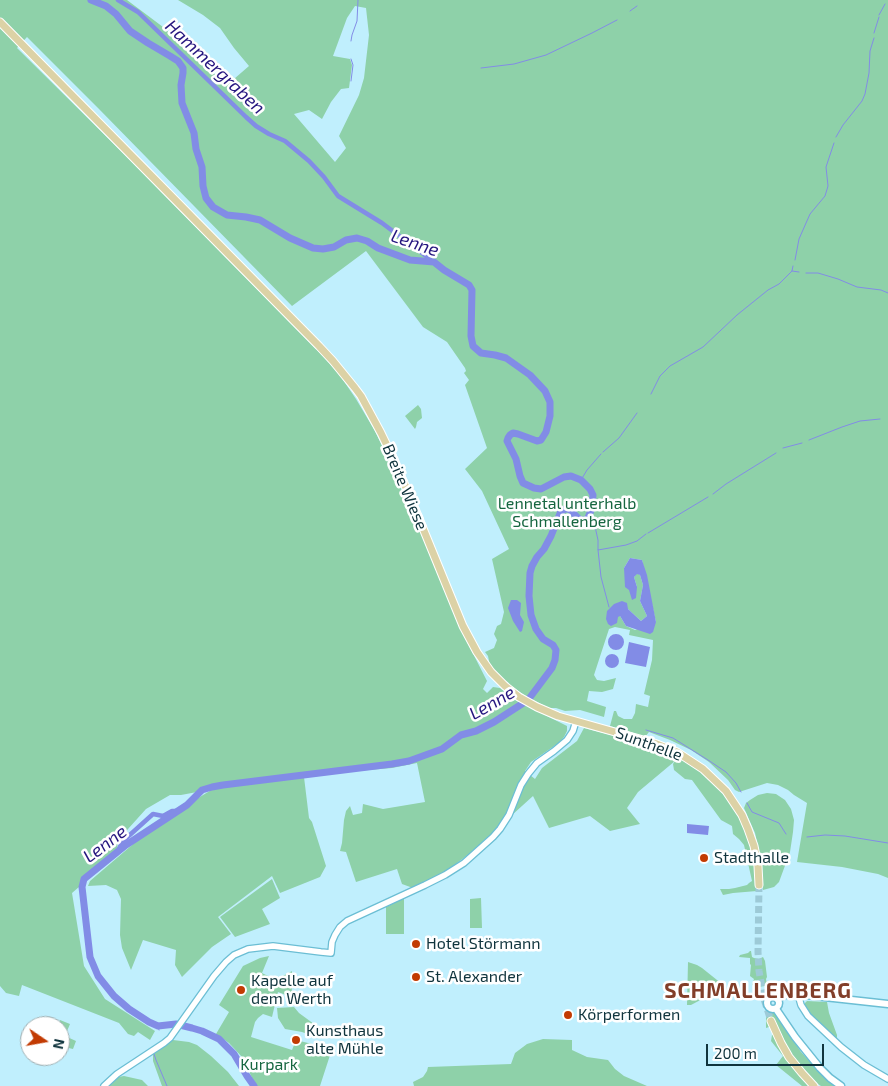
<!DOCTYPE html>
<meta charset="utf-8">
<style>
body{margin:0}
#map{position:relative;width:888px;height:1086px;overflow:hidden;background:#c0effd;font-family:"Exo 2",sans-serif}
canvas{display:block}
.north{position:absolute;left:20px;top:1016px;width:50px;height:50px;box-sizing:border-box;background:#fff;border:1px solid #9faeb1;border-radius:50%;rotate:102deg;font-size:14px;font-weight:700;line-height:20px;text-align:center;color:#10343d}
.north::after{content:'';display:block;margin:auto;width:18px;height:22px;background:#c23b03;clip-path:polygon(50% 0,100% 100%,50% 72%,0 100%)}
.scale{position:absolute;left:706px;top:1044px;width:118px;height:22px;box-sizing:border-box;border:2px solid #10343d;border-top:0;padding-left:6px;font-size:15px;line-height:18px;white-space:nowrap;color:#10343d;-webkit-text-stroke:4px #fff;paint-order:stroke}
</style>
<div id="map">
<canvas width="888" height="1086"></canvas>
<div class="north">N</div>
<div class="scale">200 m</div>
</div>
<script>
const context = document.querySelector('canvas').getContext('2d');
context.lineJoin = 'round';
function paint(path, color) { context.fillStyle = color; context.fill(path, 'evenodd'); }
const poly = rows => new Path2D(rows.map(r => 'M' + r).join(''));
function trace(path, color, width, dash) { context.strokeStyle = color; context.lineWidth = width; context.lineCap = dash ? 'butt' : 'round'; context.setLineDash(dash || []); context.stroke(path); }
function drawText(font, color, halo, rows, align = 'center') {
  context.font = font + ' "Exo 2",sans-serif'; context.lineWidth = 5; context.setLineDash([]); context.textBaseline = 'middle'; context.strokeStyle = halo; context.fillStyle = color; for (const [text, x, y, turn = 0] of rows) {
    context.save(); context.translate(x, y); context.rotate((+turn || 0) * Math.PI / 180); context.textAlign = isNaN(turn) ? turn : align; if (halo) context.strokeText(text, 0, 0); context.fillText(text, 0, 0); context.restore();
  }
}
paint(poly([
 [0,0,127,0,163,27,227,85,249,66,234,48,220,28,203,15,178,0,888,0,888,878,878,874,842,867,797,862,807,803,794,795,788,790,778,785,767,783,739,792,735,790,728,780,709,762,691,750,670,740,649,732,645,737,610,726,614,711,616,711,618,716,624,719,632,719,635,713,636,704,648,707,650,696,644,694,652,660,653,640,629,635,630,630,615,627,609,629,594,675,597,680,604,681,616,678,613,689,602,692,589,691,587,701,606,707,604,717,580,710,565,711,556,708,549,708,527,697,510,685,508,682,503,681,490,666,488,656,485,652,494,648,497,640,494,634,497,626,501,624,504,612,492,559,509,549,482,491,465,469,487,448,465,385,469,380,464,373,466,371,465,368,447,342,423,327,366,251,292,306,99,109,27,37,17,48,125,155,321,354,339,374,356,399,375,431,400,484,402,494,412,517,417,522,461,630,487,681,483,689,487,693,493,687,500,688,515,700,567,726,567,731,564,737,560,742,531,762,525,771,535,779,542,768,577,741,584,728,657,747,679,757,695,767,711,780,730,802,750,838,757,882,757,891,733,893,723,895,720,889,729,889,735,888,747,885,749,883,752,881,744,845,739,839,733,834,732,826,721,820,692,780,685,779,674,770,673,764,675,761,638,792,627,808,640,824,610,831,590,816,549,828,533,796,469,854,445,872,413,888,402,884,397,869,356,882,346,852,340,851,342,843,344,820,346,811,350,806,353,815,362,813,363,804,383,809,425,802,417,763,392,768,345,772,304,777,309,818,312,822,326,866,320,877,280,893,272,876,218,917,231,934,212,947,182,977,175,965,176,950,143,940,131,970,122,948,120,935,121,899,117,890,106,885,88,886,90,881,160,821,213,789,181,795,170,795,146,809,119,839,115,856,72,893,84,966,105,999,155,1031,150,1040,138,1032,134,1036,128,1034,119,1023,22,985,19,996,6,993,0,986],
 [355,6,366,8,369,35,364,78,359,95,339,136,346,148,335,162,294,114,309,110,322,119,331,102,341,89,349,88,352,65,350,59,333,56,347,18],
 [630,558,642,560,656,622,635,630,626,626,620,616,618,616,628,609,641,621,647,616,640,601,643,585,640,575,637,573,634,577,637,587,624,568],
 [418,405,421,409,422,418,417,422,416,427,415,429,405,416],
 [767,793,776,794,785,800,791,809,794,820,793,832,790,852,779,882,774,887,763,890,760,855,755,833,744,808,746,803,750,800,758,795],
 [272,879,280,898,262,909,270,924,235,937,220,917],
 [404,898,404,934,386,934,386,907],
 [481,898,482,928,470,928,470,899],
 [750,951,751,951,752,957,754,958,759,959,763,957,765,961,767,977,766,979,767,985,765,986,758,987,752,985,754,979,750,976,751,965,750,964,750,958,739,957,740,955,748,953],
 [269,956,262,973,272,978,281,977,292,971,292,988,291,997,278,992,272,1017,263,1014,258,1018,255,1022,251,1037,292,1050,296,1040,332,1049,320,1086,256,1086,242,1057,229,1043,216,1034,229,1012,219,1005,243,966,260,958],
 [688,962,697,965,702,968,722,984,723,987,721,989,691,1005,687,1005],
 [807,1001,827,1002,829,1013,837,1035,837,1039,809,1014,805,1005,805,1003],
 [294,1007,299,1013,314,1024,322,1028,318,1038,302,1032,285,1029,278,1018,277,1008],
 [769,1012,774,1013,778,1017,801,1052,815,1067,837,1086,821,1086,809,1078,788,1051,773,1020,767,1022,769,1027,766,1028,766,1018],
 [60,1020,70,1024,65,1036,76,1041,73,1049,60,1046,60,1026,57,1026],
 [774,1034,810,1086,802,1086,776,1065,783,1056,771,1041,772,1035],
 [543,1039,572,1040,572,1050,587,1057,608,1060,615,1069,624,1076,647,1086,414,1086,413,1082,423,1077,427,1071,428,1067,511,1064,515,1053,527,1044],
 [173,1040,189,1042,197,1045,211,1056,228,1072,239,1086,162,1086,153,1061,153,1054],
 [124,1076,142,1080,148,1086,108,1086,118,1077]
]), '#8ed1a9');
paint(poly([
 [630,558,642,560,647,575,656,622,653,632,650,634,626,626,620,616,618,617,617,623,611,626,608,624,606,619,607,611,614,604,622,601,627,603,628,609,641,621,647,616,640,601,643,585,640,575,637,574,634,577,637,587,636,598,632,600,629,590,625,587,624,568],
 [511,600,517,600,521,603,520,615,524,622,522,631,520,632,513,621,508,608],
 '608 642a8 8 0 1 1 16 0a8 8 0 1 1-16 0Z',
 [629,642,650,647,646,667,625,663],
 '605 661a7 7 0 1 1 14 0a7 7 0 1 1-14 0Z',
 [687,824,709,826,708,835,687,833]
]), '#828ce6');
trace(poly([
 [630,11,637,6],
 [879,15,885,4],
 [874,33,879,17],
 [351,41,352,35,357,21,358,0],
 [351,59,353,65,351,81],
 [481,68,514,64,546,55,592,33,617,20],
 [836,137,843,125,862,101,865,94,869,73,870,51,874,38],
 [795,260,799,239,810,214,825,196,828,186,826,167,834,143],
 [792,271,799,272],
 [806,273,818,273,838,279,857,287,881,290,888,293],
 [651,394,660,376,670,366,703,347,737,315,768,290,779,284,792,271,793,266],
 [809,440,842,427,860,421,880,419],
 [783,448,802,443],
 [603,452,619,438,637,413],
 [581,480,587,470,601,454],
 [713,494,726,484,776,453],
 [590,514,594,522,598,540,598,550,626,545,637,541,646,534],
 [648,533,708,497],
 [598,550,601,577,609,607],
 [646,730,673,738,708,760,726,772,736,783,741,792],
 [747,803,752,812,779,823,786,834],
 [807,837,825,835,845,836,888,843],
 [158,1026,159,1030],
 [154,1054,156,1060,167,1086]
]), '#828ce6', 1);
trace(poly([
 [118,0,138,12,246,117,256,126,269,134,285,141,309,161,324,177,338,196,382,223,434,262],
 [118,851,122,842,153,814,163,816,172,811,177,811]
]), '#828ce6', 4.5);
trace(poly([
 [91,0,106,6,116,14,130,31,148,43,170,56,178,61,183,68,183,73,181,85,182,103,194,133,196,149,202,167,203,186,206,198,213,207,227,215,246,217,260,220,290,238,313,248,323,249,334,247,346,240,357,238,367,241,378,248,410,260,434,262,444,270,469,285,472,290,471,336,473,346,481,353,495,355,506,358,530,375,545,391,550,402,550,416,546,432,541,440,537,441,518,434,513,433,510,435,508,438,507,441,516,459,520,476,523,483,534,488,541,489,564,477,571,476,581,480,590,489,593,495,592,508,587,520,580,520,569,509,566,509,561,511,551,536,544,549,537,557,532,566,530,573,529,596,531,615,536,629,543,639,553,645,556,650,555,660,552,668,528,700,494,722,476,731,461,735,442,749,409,761,392,764,223,785,212,787,202,790,187,805,126,845,84,879,82,887,90,957,98,976,114,996,129,1009,149,1022,158,1026,176,1024,192,1028,202,1031,219,1039,234,1054,247,1076,254,1086]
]), '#828ce6', 7);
trace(poly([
 [759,885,758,952,759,971,764,999,771,1021]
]), '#9dcad7', 7, [7, 3.5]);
const tertiary = poly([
 [799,994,799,998,801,1005,808,1016,841,1047,864,1065,888,1079],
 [104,1086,117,1074,164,1043,170,1038,214,976,226,962,234,955,248,949,273,946,321,952,331,953,332,942,335,935,340,927,347,921,425,885,445,875,464,863,493,837,500,829,509,815,521,785,528,774,537,763,554,751,567,740,573,731,576,721]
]);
const secondary = poly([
 '767 1003a6 6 0 1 1 12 0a6 6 0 1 1-12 0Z',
 [777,999,784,995,797,994,888,1004],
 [776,1009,795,1037,820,1068,830,1078,841,1086]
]);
const primary = poly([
 [0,22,319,346,333,361,355,388,361,396,381,433,394,460,411,499,463,626,477,652,491,672,505,686,519,697,537,707,558,716,654,743,677,752,703,769,726,791,742,815,748,829,754,846,758,866,759,885],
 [771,1021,781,1043,789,1057,802,1073,814,1086]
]);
trace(tertiary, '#6bbed4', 8);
trace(secondary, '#6bbed4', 9);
trace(primary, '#fff', 9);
trace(tertiary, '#fff', 5.5);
trace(secondary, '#fff', 6);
trace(primary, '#dcd2a6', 7);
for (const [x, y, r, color] of [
 [704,858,5,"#c23b03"],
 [416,944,5,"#c23b03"],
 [416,977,5,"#c23b03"],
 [241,990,5,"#c23b03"],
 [568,1015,5,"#c23b03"],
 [296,1040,5,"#c23b03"]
]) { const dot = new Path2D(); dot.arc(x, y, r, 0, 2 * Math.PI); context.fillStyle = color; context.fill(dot); trace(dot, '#fff', 2); }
drawText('16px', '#10343d', '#fff', [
 ["Breite Wiese",405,487,67],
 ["Sunthelle",649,744,20]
]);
drawText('16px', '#166640', '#fff', [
 ["Lennetal unterhalb",567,504],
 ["Schmallenberg",567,522],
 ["Kurpark",269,1065]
]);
drawText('16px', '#10343d', '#fff', [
 ["Stadthalle",714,858],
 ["Hotel Störmann",426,944],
 ["St. Alexander",426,977],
 ["Kapelle auf",251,981],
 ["dem Werth",251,999],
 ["Körperformen",578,1015],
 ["Kunsthaus",306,1031],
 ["alte Mühle",306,1049]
], 'left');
drawText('italic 18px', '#25167f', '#fff', [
 ["Hammergraben",215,67,43],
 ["Lenne",415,243,19],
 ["Lenne",492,703,-30],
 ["Lenne",105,844,-37]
]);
context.letterSpacing = '1px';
drawText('bold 21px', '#823e29', '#fff', [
 ["SCHMALLENBERG",758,991]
]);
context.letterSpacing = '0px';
</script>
